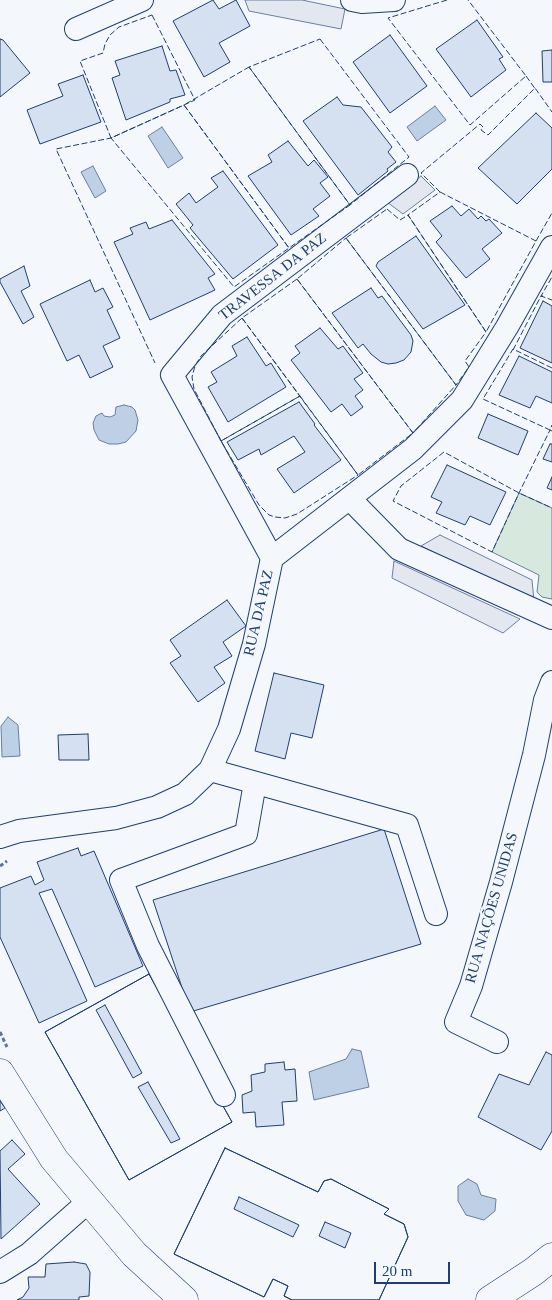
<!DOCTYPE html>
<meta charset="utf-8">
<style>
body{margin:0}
#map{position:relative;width:552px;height:1300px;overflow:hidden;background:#f4f7fb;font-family:Georgia,serif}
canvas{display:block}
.scale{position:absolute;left:374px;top:1262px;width:76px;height:22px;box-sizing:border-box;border:2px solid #1d3f73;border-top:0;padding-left:6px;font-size:15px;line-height:18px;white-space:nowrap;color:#1d3f73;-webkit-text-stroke:4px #f4f7fb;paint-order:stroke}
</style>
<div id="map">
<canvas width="552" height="1300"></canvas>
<div class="scale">20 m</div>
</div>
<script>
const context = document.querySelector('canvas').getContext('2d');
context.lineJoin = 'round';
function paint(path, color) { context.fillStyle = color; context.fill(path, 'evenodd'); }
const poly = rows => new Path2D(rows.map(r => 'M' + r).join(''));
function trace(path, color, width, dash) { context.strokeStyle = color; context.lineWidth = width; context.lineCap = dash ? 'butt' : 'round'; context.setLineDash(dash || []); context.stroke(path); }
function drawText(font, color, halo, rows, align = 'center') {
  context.font = font + ' Georgia,serif'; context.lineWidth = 4; context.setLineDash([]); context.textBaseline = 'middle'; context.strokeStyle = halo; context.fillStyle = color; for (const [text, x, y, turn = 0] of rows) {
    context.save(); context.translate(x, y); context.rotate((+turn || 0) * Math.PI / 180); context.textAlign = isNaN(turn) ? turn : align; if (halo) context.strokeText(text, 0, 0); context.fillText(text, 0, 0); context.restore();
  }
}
const green = poly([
 [519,493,552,508,552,599,542,597,537,592,539,575,492,552,519,493]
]);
paint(green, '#d7e8df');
trace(green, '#687fa3', 1);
const parking = poly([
 [245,0,302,0,345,9,341,29,249,11,245,0],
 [421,176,435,190,403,214,387,202,421,176],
 [440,535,532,580,534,601,421,546,440,535],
 [394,561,520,619,503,633,392,578,394,561]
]);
paint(parking, '#e3e8f0');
trace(parking, '#687fa3', 1);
const water = poly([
 [435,106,446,120,417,141,407,127,435,106],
 [162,127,183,158,168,168,148,136,162,127],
 [93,166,106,191,95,198,81,172,93,166],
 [124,405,132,407,135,410,138,420,136,431,126,442,118,444,109,444,99,440,94,430,93,423,96,416,102,413,104,416,110,417,115,415,116,407,124,405],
 [8,717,18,725,20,756,2,757,1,726,8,717],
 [352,1049,361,1051,369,1087,314,1100,309,1072,346,1059,352,1049],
 [468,1179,477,1184,481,1195,496,1199,495,1211,484,1220,466,1215,458,1201,458,1186,468,1179]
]);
paint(water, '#bed0e5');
trace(water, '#687fa3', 1);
const building = poly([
 [213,0,219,9,236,0,250,26,219,43,230,62,204,77,173,21,213,0],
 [477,20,503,57,499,59,506,70,471,97,436,49,477,20],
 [390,35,427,86,390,113,353,62,390,35],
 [0,39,3,40,30,73,0,97,0,39],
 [162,46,170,71,176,70,185,95,170,99,170,102,126,120,112,78,120,75,115,61,162,46],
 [552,50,552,82,543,82,542,51,552,50],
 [83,75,101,122,40,144,27,110,63,96,58,84,83,75],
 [337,97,343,105,361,107,392,147,388,152,396,162,387,169,388,171,358,195,303,121,337,97],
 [536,113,552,128,552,169,517,204,478,168,536,113],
 [288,141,308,166,314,160,328,177,320,183,330,196,313,209,319,216,291,235,248,176,272,162,268,155,288,141],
 [223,171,278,245,233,279,190,228,193,225,176,204,189,193,196,203,218,187,211,178,223,171],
 [452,206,461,216,469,209,478,219,481,216,486,221,489,219,502,233,482,249,490,259,466,278,436,242,442,236,430,221,452,206],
 [172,220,215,274,208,278,215,290,150,320,114,242,133,234,130,228,146,222,149,229,172,220],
 [416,236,465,305,423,329,376,266,378,262,416,236],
 [24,266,30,286,21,291,34,317,23,324,0,282,0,279,24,266],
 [90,280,95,292,103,288,113,307,107,310,120,338,103,346,113,367,90,378,79,355,67,361,40,304,90,280],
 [371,288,378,298,382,296,411,335,413,341,411,352,404,360,396,363,388,364,381,362,371,354,363,344,358,348,332,313,371,288],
 [543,301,552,306,552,363,520,348,543,301],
 [320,328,338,349,343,346,363,373,354,379,363,390,355,396,363,407,351,416,342,404,331,412,291,360,300,353,295,346,320,328],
 [247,337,266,366,271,363,286,387,228,422,208,387,217,382,211,372,237,356,232,346,247,337],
 [519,356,552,372,552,403,536,396,530,408,499,395,519,356],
 [299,402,315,424,314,425,341,460,294,493,277,469,305,452,294,436,261,455,259,449,238,460,227,442,299,402],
 [488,414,528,431,518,455,478,438,488,414],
 [550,444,552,444,552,462,543,459,550,444],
 [447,465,506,492,490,525,470,516,465,525,436,513,442,502,431,497,447,465],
 [552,477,552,490,547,488,552,477],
 [227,600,246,626,223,642,232,656,214,667,225,683,198,702,170,663,181,656,170,640,227,600],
 [274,673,324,685,312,738,291,733,285,759,255,751,274,673],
 [88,734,89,760,59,760,58,735,88,734],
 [384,829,421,944,190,1012,153,900,384,829],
 [78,848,81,856,94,851,143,966,95,987,52,889,39,893,87,1001,39,1023,0,937,0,888,31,876,35,885,44,880,37,862,78,848],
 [149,974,232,1122,129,1180,45,1032,149,974],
 [105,1005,142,1073,133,1078,96,1010,105,1005],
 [148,1082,180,1139,171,1143,138,1087,148,1082],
 [149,974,232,1122,129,1180,45,1032,149,974],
 [546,1052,552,1055,552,1131,541,1150,478,1117,499,1074,529,1085,546,1052],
 [284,1062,285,1070,295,1069,297,1101,282,1102,284,1125,256,1127,255,1112,243,1113,242,1095,252,1091,251,1075,265,1072,265,1064,284,1062],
 [0,1101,5,1108,0,1111,0,1101],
 [12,1140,25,1154,8,1169,40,1204,1,1239,0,1151,12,1140],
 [225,1148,318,1192,324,1181,331,1179,389,1209,384,1214,404,1224,408,1237,379,1300,292,1300,284,1296,288,1286,273,1279,264,1297,174,1254,225,1148],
 [239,1197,299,1225,293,1237,234,1209,239,1197],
 [325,1222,351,1233,345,1248,319,1236,325,1222],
 [225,1148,318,1192,324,1181,331,1179,389,1209,384,1214,404,1224,408,1237,379,1300,292,1300,284,1296,288,1286,273,1279,264,1297,174,1254,225,1148],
 [74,1262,86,1264,90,1272,89,1296,79,1297,79,1300,17,1300,23,1297,29,1288,28,1277,45,1277,46,1264,74,1262]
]);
paint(building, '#d5e0f0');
trace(building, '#1d3f73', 1);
const street = poly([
 [352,0,362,2,394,0],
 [76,29,142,0],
 [350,499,399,549,552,618],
 [272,558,172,375,222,315,407,175],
 [210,770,407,825,436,914],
 [0,837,19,831,116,818,157,807,185,794,210,770,229,729,254,644,272,558,413,449,462,400,507,327,552,247],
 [497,1042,456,1022,471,986,501,882,534,755,545,700,552,682],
 [224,1095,148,946,121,880,246,834,255,783],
 [0,1272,29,1254,89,1201]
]);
const secondary = poly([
 [0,1073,54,1159,134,1254,184,1300],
 [490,1300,533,1272,552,1257]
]);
trace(street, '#1d3f73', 24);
trace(secondary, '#1d3f73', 29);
trace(poly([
 [0,866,7,861],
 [0,1032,7,1047]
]), '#5e769c', 3, [4, 2.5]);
trace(street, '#f4f7fb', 22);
trace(secondary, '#f4f7fb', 28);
trace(poly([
 [447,0,388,18,470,125,526,76,468,0],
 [152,15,195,100,111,138,80,61,103,53,105,44,110,35,119,27,152,15],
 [320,39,409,157,350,205,249,67,320,39],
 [249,67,350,205,289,248,184,105,249,67],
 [526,76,536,90],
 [184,105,289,248,234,287,111,138,184,105],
 [112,139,111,138,56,149,155,363],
 [440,192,536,241,486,332,408,215,440,192],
 [440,192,421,173,480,124,483,127,481,130,488,135,535,88,552,112],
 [387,209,400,220,408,215,486,332,465,361,469,367,456,385,346,238,387,209],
 [346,238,456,385,413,433,297,279,346,238],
 [536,241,552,213],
 [297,279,413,433,358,475,242,318,297,279],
 [543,296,541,296,552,277],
 [242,318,300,396,221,441,194,389,192,377,195,366,201,356,242,318],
 [513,350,541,296,552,300],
 [552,368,513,349,483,399,550,430,552,425],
 [300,396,358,475,297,514,285,518,275,517,269,515,259,505,221,441,300,396],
 [552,431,550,430,519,493,492,552,393,501,401,486,444,452,519,493,552,508]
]), '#1d3f73', 1, [6, 2.5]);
drawText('15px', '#1d3f73', '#f4f7fb', [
 ["TRAVESSA DA PAZ",273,277,-38],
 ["RUA DA PAZ",259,613,-77],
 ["RUA NAÇÕES UNIDAS",492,908,-74]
]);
</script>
